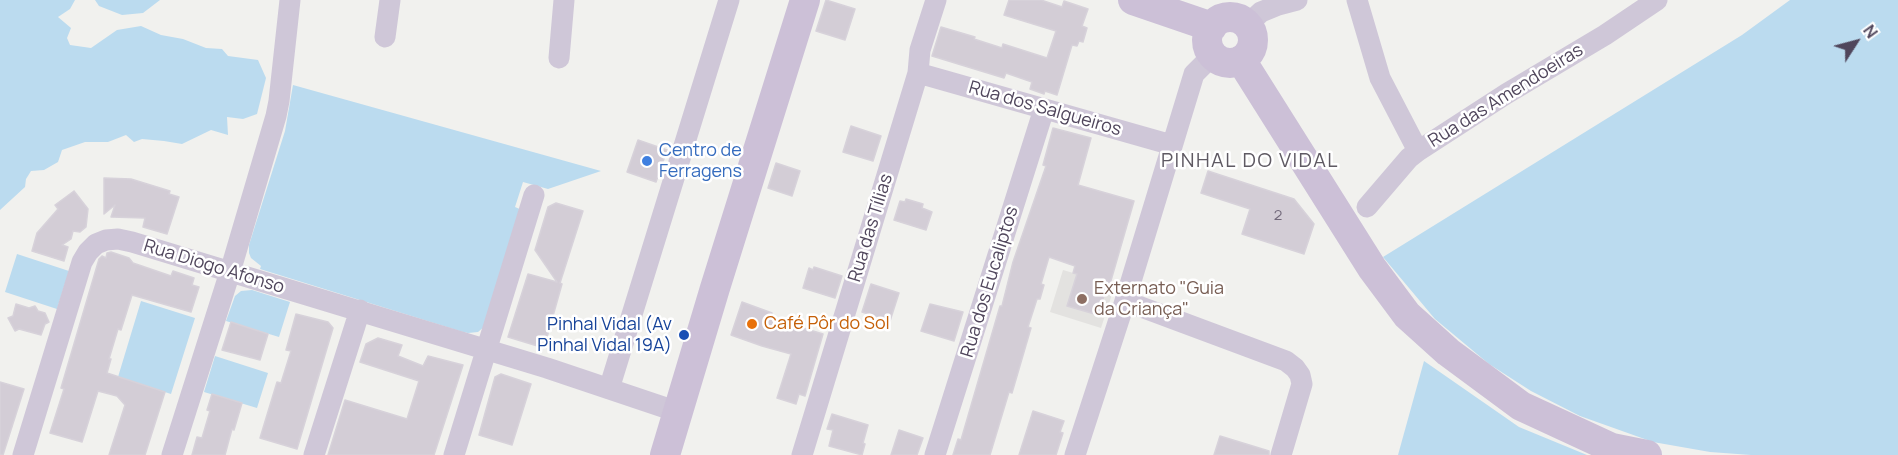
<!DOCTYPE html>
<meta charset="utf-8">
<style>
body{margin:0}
#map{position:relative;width:1898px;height:455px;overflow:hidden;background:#f1f1ee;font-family:Manrope,sans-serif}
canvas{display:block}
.north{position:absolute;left:1826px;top:12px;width:60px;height:60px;-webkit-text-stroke:4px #fff;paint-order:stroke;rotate:54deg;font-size:16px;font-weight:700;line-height:24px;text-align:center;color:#50465c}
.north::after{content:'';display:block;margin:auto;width:21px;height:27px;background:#50465c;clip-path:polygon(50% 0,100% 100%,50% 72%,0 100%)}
</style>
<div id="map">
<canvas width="1898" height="455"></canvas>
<div class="north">N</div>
</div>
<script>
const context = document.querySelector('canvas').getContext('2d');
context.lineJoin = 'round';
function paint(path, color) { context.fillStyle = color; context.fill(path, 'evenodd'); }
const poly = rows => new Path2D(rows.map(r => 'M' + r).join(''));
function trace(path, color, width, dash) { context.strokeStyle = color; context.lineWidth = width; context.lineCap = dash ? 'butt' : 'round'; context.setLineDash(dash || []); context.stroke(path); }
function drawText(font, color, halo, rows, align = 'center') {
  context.font = font + ' Manrope,sans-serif'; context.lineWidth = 5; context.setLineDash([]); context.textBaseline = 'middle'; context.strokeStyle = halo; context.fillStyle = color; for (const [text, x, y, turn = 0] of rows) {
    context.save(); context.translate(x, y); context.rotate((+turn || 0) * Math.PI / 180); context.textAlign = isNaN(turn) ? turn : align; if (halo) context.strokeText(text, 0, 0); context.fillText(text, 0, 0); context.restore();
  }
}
paint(poly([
 [1063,270,1115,285,1101,328,1050,312]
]), '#e3e2e0');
paint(poly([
 [0,0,75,0,70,9,58,17,71,28,67,38,70,45,91,48,117,30,141,26,161,35,183,39,206,48,222,49,228,56,258,60,266,78,257,114,243,119,227,117,228,135,211,130,182,144,164,141,142,139,134,142,126,135,108,142,85,142,62,150,58,162,44,170,31,171,26,179,25,187,0,210],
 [95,0,160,0,143,13,122,15,99,6],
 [1790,0,1898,0,1898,455,1751,455,1710,452,1653,442,1580,416,1531,391,1489,364,1435,319,1383,257,1742,35],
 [293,85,601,171,548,189,523,182,515,207,522,210,485,326,478,332,468,333,463,332,260,269,261,266,251,258,249,253,249,245,285,131],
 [17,254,69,271,57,309,5,292],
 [252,290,290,302,279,337,226,321,235,296,241,291],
 [141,301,195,318,171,394,118,377],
 [215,356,268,373,257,408,204,392],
 [1424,361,1519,427,1587,455,1398,455]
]), '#bbdbef');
const building = poly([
 [826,0,855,9,845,40,816,31,826,0],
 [1009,0,1041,0,1062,7,1064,1,1088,9,1082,26,1087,28,1083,42,1079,41,1077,46,1072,45,1057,95,1045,91,1044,94,1030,89,1032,82,1006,73,1004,78,932,56,941,27,975,37,974,39,1002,48,1003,44,1047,58,1056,31,1004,15,1009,0],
 [851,126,881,136,873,161,843,152,851,126],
 [1053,128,1091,138,1078,185,1134,201,1110,284,1108,283,1098,315,1067,306,1077,274,1073,273,1075,266,1049,257,1041,284,1044,285,1040,299,1037,299,1028,327,1031,328,1012,393,1009,392,990,455,953,455,958,439,961,440,1000,306,1002,306,1013,262,1046,166,1043,165,1053,128],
 [638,140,667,150,656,182,627,172,638,140],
 [776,163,800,171,792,196,768,188,776,163],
 [1208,171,1294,199,1314,224,1304,254,1242,234,1250,209,1201,193,1208,171],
 [104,178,131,179,170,191,169,194,179,197,167,234,143,227,145,218,111,217,115,205,104,214,104,178],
 [74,191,88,209,86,227,80,232,73,231,71,239,62,245,68,247,64,261,32,251,37,233,58,209,55,205,74,191],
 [906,199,923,204,922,208,932,212,926,230,894,220,900,201,905,202,906,199],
 [556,203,583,211,560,283,562,284,544,348,508,337,528,274,557,282,535,250,548,207,556,203],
 [111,252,129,258,133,263,171,276,173,271,194,278,192,285,199,287,191,312,132,295,121,330,118,329,109,359,111,359,107,373,165,392,145,455,109,455,125,405,117,396,98,391,82,442,50,433,64,389,61,388,99,259,102,256,106,258,107,253,111,252],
 [814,267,842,276,835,298,803,288,809,268,813,270,814,267],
 [871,284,899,293,890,321,862,312,871,284],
 [742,302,772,313,770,318,823,334,805,396,799,394,796,404,777,398,791,354,762,346,731,335,742,302],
 [16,304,29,308,35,306,38,311,45,313,49,322,45,324,41,335,19,329,15,331,8,318,13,316,16,304],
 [930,304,963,312,954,341,921,331,930,304],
 [296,314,328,322,333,328,297,449,260,438,277,382,281,383,291,351,286,350,296,314],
 [231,322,268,334,260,360,222,350,231,322],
 [378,338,402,345,398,356,423,366,428,356,463,365,434,455,328,455,345,400,407,419,419,381,360,362,366,344,378,338],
 [501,374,531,384,512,445,479,435,495,377,501,374],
 [0,382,24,389,3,455,0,454,0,382],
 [212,394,242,403,234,430,232,429,225,455,192,455,197,437,202,438,210,411,207,410,212,394],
 [1033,411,1064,421,1060,432,1063,433,1056,455,1019,455,1033,411],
 [832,414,868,425,863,443,865,444,862,455,829,446,833,430,827,429,832,414],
 [899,430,923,438,917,455,891,455,899,430],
 [1220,436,1269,451,1269,455,1214,455,1220,436]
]);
paint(building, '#d3cdd6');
trace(building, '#d7d2da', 1.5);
trace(poly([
 [1357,0,1380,78,1418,151],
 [1247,25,1261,12,1278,5,1297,0],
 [385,37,390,0],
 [559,58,564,0],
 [918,73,1172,145],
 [1367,207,1409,158,1418,151,1506,94,1605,35,1657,0],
 [1125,301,1286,361,1295,368,1300,375,1302,384,1281,455],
 [609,389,729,0],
 [23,455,82,262,88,252,96,244,106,240,118,239,132,242,547,368,678,412],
 [172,455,230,272,276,116,279,101,290,0],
 [314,455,360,310],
 [454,455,534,195],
 [802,455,918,73,920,50,936,0],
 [935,455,1044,109],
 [1075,455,1125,301,1194,74,1213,55]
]), '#cfc7d8', 21);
trace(poly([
 [1133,0,1212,27],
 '1207 40a23 23 0 1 1 46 0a23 23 0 1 1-46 0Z',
 [1241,60,1372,268,1407,315,1448,352,1521,406,1612,448,1647,455],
 [665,455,715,288,805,0]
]), '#ccc0d7', 30);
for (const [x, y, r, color] of [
 [647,161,6,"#3f7fe0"],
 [1082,299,6,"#8d6e63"],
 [752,324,6,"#e8710a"],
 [684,335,6,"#1a4fb4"]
]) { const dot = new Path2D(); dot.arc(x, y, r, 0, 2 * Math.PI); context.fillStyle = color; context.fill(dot); trace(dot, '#fff', 2); }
drawText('15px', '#71687a', null, [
 ["2",1278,216]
]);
drawText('18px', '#50465c', '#fff', [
 ["Rua das Amendoeiras",1506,96,-32],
 ["Rua dos Salgueiros",1045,109,16],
 ["Rua das Tílias",871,228,-73],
 ["Rua Diogo Afonso",214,267,17],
 ["Rua dos Eucaliptos",990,282,-73]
]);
drawText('18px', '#366cbe', '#fff', [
 ["Centro de",659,151],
 ["Ferragens",659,172]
], 'left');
drawText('18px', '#785e54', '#fff', [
 ["Externato \"Guia",1094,289],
 ["da Criança\"",1094,310]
], 'left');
drawText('18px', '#c56008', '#fff', [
 ["Café Pôr do Sol",764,324]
], 'left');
drawText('18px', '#164399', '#fff', [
 ["Pinhal Vidal (Av",672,325],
 ["Pinhal Vidal 19A)",672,346]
], 'right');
context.letterSpacing = '1.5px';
drawText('20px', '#5f5a63', '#fff', [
 ["PINHAL DO VIDAL",1250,161]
]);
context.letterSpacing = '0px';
</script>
